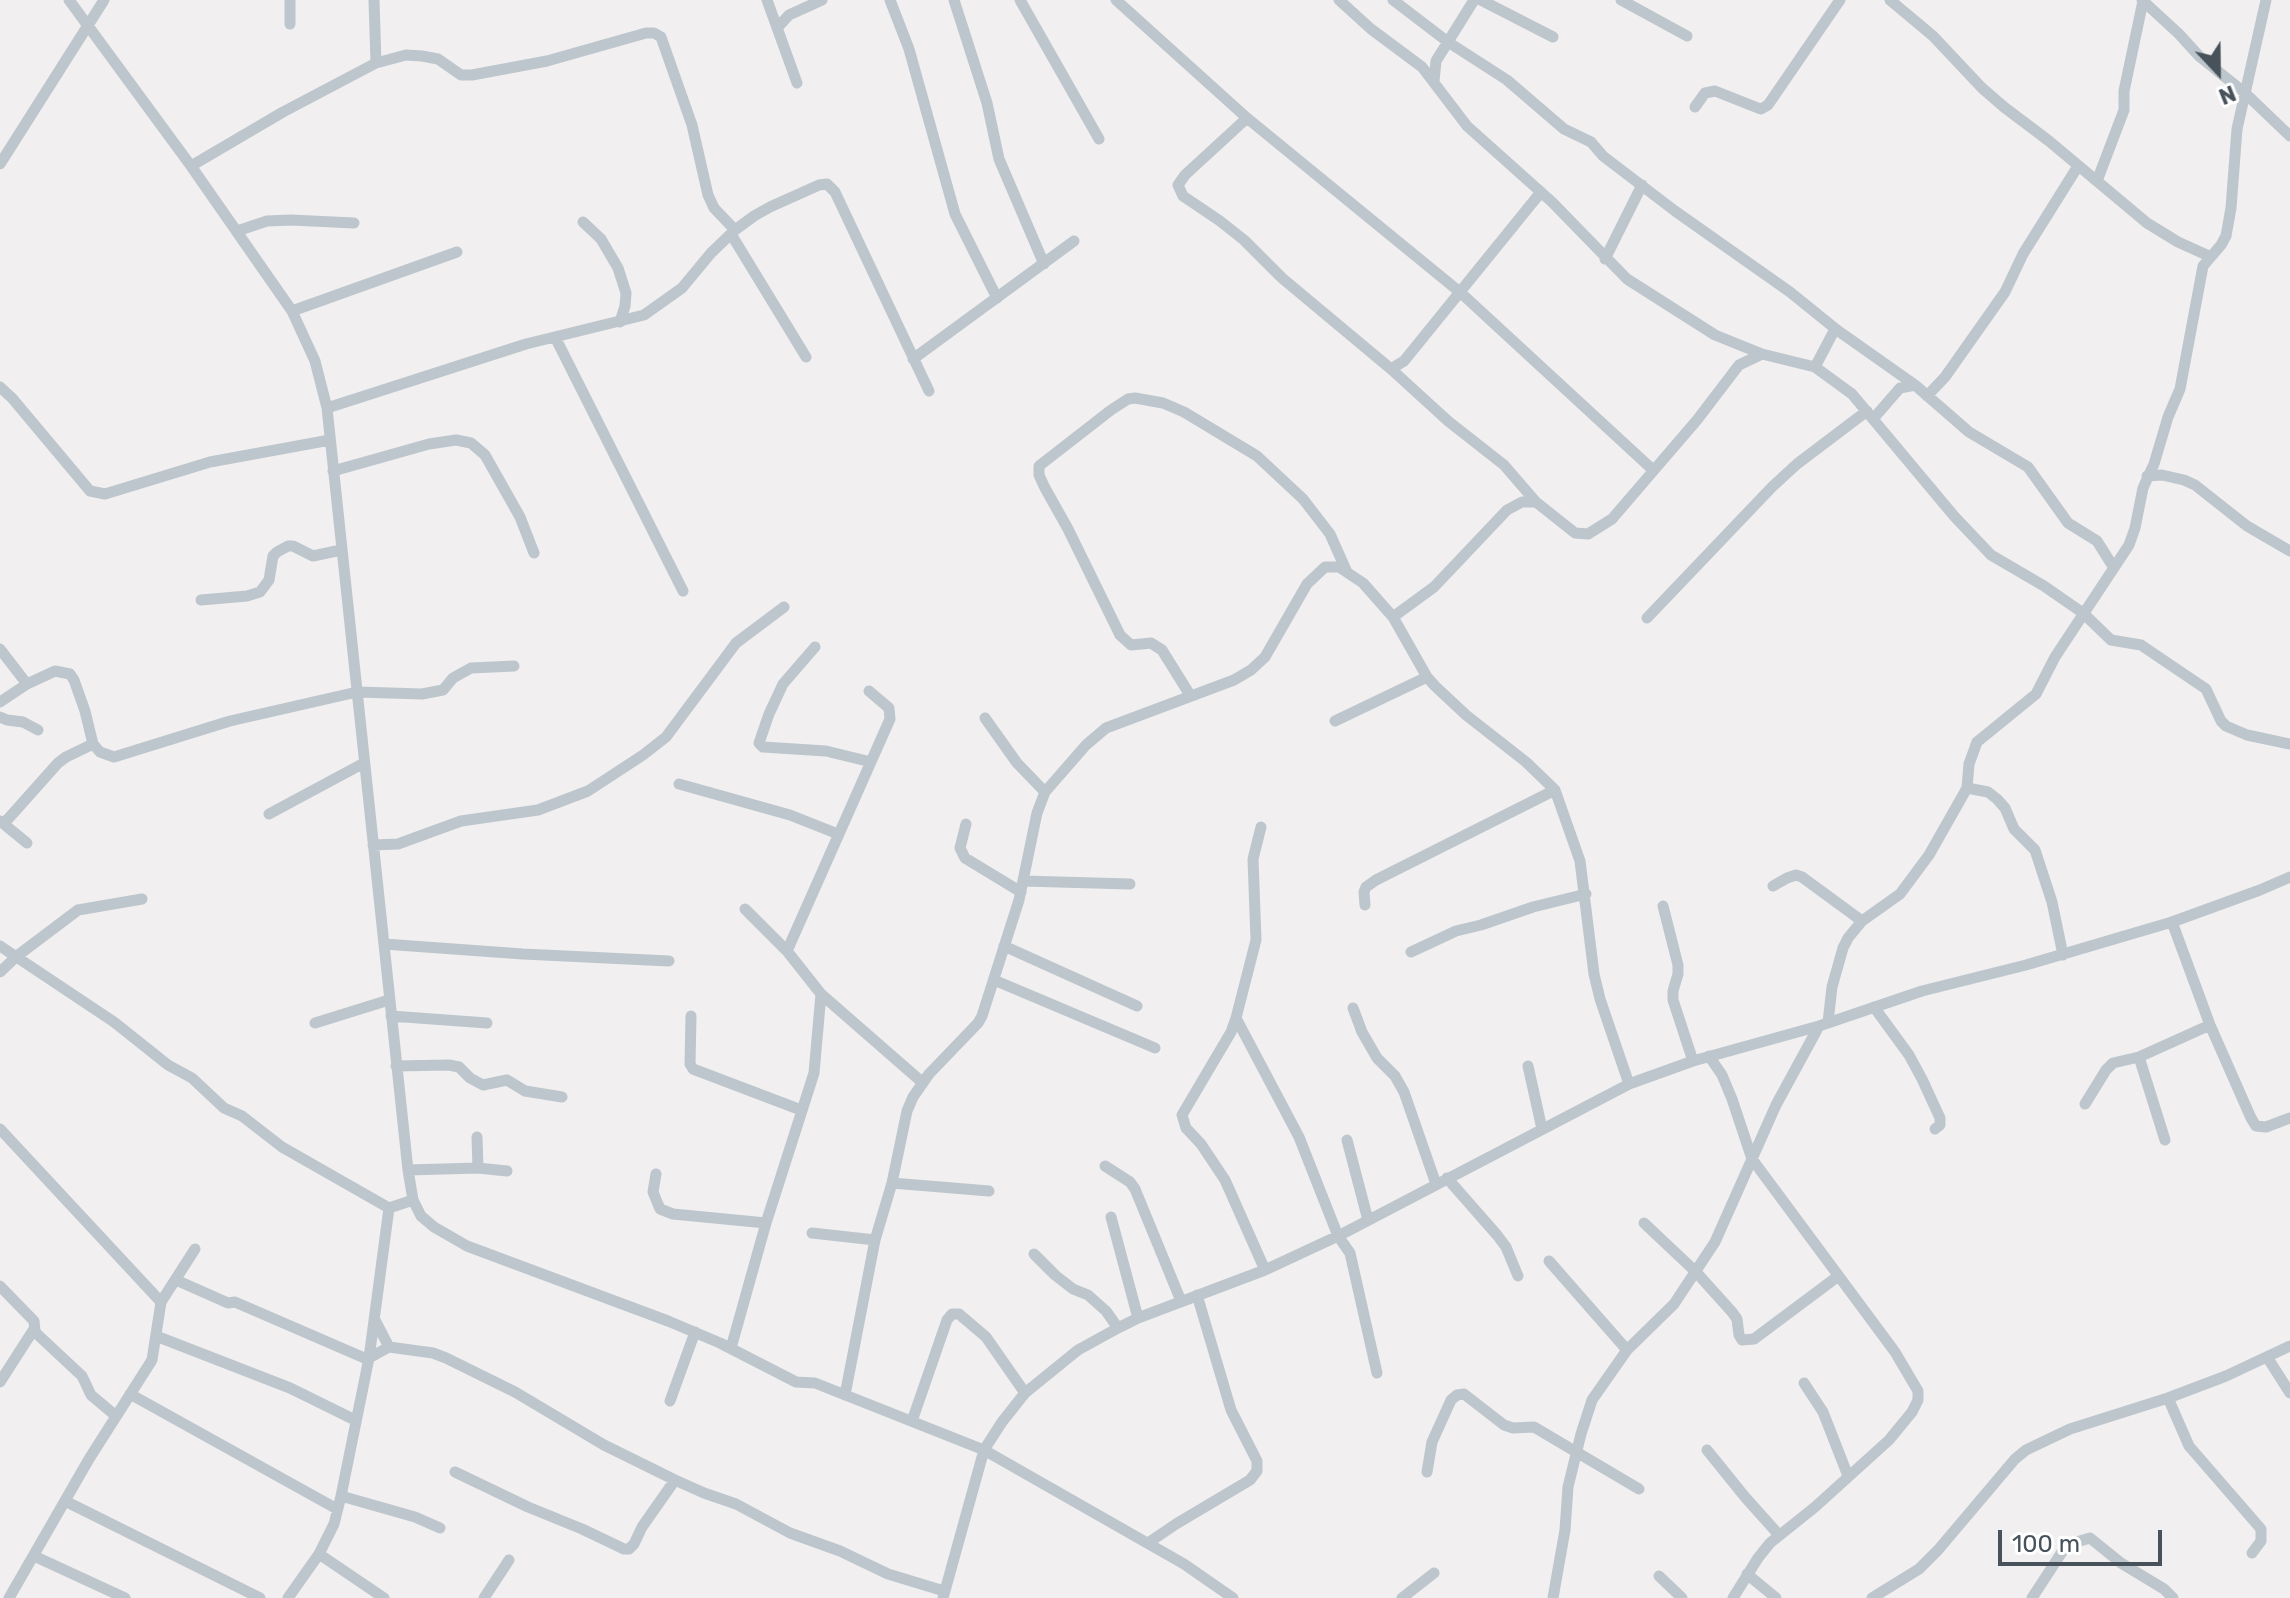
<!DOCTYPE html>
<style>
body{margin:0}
#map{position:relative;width:2290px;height:1598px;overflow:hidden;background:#f1efef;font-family:Rubik,sans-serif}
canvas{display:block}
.north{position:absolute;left:2178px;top:32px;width:80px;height:80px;-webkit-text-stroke:6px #fff;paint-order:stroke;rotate:158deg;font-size:22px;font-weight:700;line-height:32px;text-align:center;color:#47525b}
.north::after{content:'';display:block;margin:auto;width:28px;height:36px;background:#47525b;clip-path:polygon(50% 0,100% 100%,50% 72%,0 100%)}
.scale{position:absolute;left:1998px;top:1530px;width:164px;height:36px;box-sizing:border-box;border:4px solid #47525b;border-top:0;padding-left:10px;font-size:24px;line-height:28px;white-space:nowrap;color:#47525b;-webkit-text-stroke:6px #fff;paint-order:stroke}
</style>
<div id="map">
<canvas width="2290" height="1598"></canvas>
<div class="north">N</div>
<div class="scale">100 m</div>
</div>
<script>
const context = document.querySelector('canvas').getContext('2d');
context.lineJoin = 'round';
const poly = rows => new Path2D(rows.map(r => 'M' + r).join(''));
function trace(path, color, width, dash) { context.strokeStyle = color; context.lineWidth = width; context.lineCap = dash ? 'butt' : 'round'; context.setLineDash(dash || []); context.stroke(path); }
trace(poly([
 [69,0,191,166,292,311,315,361,327,408,408,1170,413,1200,421,1216,434,1227,467,1246,668,1321,720,1343,796,1382,815,1383,984,1450,1184,1564,1233,1598],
 [374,0,376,63],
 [767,0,797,83],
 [890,0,909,49,955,214,997,298],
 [954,0,987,103,999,159,1044,264],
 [1020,0,1099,139],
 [1116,0,1247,118,1461,293,1653,470],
 [1339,0,1371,29,1422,67,1467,126,1552,202,1627,279,1715,335,1762,354,1815,367,1852,394,1954,516,1991,555,2044,586,2083,613,2111,640,2141,645,2206,689,2221,721,2226,726,2247,735,2290,744],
 [1393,0,1448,42,1507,80,1564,129,1591,142,1603,156,1675,211,1790,292,1837,330,1915,385,1969,432,2028,467,2068,523,2097,541,2114,568],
 [1481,0,1553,37],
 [1621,0,1687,36],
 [1890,0,1933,36,1982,88,2004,107,2049,141,2147,223,2178,242,2209,256],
 [2142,0,2179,34,2199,56,2245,93,2290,136],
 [290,24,290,0],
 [777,28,789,15,822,0],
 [1434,81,1436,61,1474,0],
 [1695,107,1705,93,1715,91,1758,108,1761,109,1768,105,1840,0],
 [1247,118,1185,175,1178,185,1183,196,1220,221,1244,240,1282,278,1391,369,1448,421,1504,465,1536,502,1575,533,1588,534,1612,519,1697,420,1739,365,1762,354],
 [0,164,104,0],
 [191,166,283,112,376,63,406,55,422,56,438,59,461,75,472,75,547,61,646,33,654,33,661,37,692,125,708,195,714,208,735,230],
 [2097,181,2124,110,2124,91,2143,1],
 [583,222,601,239,618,268,626,293,625,306,620,322],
 [237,231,267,221,291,220,354,223],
 [731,234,806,357],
 [1605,259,1642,185],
 [292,311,457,252],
 [555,337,683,591],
 [913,359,1074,241],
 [1815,367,1835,329],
 [1391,369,1404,361,1541,192],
 [0,387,12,398,90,491,105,494,210,462,330,440],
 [1927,396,1945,377,2005,292,2023,254,2078,166],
 [327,408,526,344,644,315,682,288,711,253,735,230,754,216,770,207,819,185,827,184,835,192,929,391],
 [1873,419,1900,388,1915,385],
 [333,471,429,444,456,440,471,443,485,455,520,517,534,553],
 [2147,476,2162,475,2184,480,2195,485,2247,526,2290,551],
 [201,600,247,596,260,592,269,580,273,556,277,552,288,546,293,546,313,556,341,550],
 [1393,617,1434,587,1507,510,1522,502,1536,502],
 [1647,618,1772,487,1797,464,1867,411],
 [815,647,783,684,769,714,759,743,763,747,826,751,871,762],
 [0,649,27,684],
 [1190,695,1162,650,1151,643,1131,645,1120,635,1068,529,1045,488,1039,475,1039,466,1111,410,1128,399,1135,398,1163,403,1184,412,1257,456,1303,499,1330,534,1346,570],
 [0,702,27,684,55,671,70,674,74,680,85,711,93,744,100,752,114,757,230,721,357,692,422,694,443,690,453,678,471,668,514,666],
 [0,717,7,720,23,722,38,730],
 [985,718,1017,763,1045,792],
 [1335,721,1427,677],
 [679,784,790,815,838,834],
 [1967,788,1988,792,1997,799,2005,808,2014,829,2035,850,2052,902,2063,955],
 [269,814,364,763],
 [0,821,4,822,8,819,58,763,66,757,93,744],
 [0,821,27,843],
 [966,824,960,848,965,858,1021,892],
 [1261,827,1253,859,1256,940,1236,1018,1231,1032,1182,1115,1186,1128,1201,1144,1225,1180,1265,1270],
 [373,845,398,844,461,821,538,810,588,791,643,755,666,737,736,643,784,607],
 [1023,881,1130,884],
 [1773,886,1787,878,1796,875,1802,877,1862,921],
 [1365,905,1364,892,1366,887,1376,880,1555,790],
 [1663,906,1678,965,1678,974,1673,991,1673,1000,1693,1061],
 [745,909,787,951,821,994,923,1083],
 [2172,922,2210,1025,2251,1118,2256,1126,2266,1127,2290,1118],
 [384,944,523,954,669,961],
 [0,946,114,1022,168,1065,192,1078,224,1108,242,1116,282,1147,389,1208,413,1200],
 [1004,946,1137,1006],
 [787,951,890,719,889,708,869,691],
 [1411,952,1456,931,1481,925,1533,907,1586,894],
 [0,972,17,956,78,910,142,899],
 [994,980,1155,1048],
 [1874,1007,1909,1055,1922,1079,1940,1118,1940,1125,1935,1129],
 [1353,1008,1362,1032,1377,1058,1395,1076,1404,1092,1436,1184],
 [391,1016,487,1023],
 [691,1016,690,1064,693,1069,801,1110],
 [1236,1018,1299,1137,1338,1236,1350,1253,1377,1373],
 [1828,1022,1832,987,1843,948,1848,938,1862,921,1900,894,1929,855,1967,788,1969,764,1977,742,2036,694,2055,657,2129,545,2135,528,2143,488,2154,464,2168,417,2180,389,2203,266,2221,245,2226,236,2231,208,2237,129,2266,0],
 [315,1023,389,1000],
 [1709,1056,1722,1075,1732,1099,1752,1159,1895,1352,1918,1391,1918,1400,1912,1412,1889,1440,1815,1507,1770,1543,1758,1558,1733,1598],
 [2139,1057,2165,1140],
 [396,1066,449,1065,459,1067,470,1078,483,1085,507,1080,525,1091,562,1097],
 [1528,1066,1542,1129],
 [2085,1104,2106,1070,2113,1063,2139,1057,2210,1025],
 [0,1129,161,1302],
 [477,1137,478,1168],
 [1347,1140,1368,1220],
 [1105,1166,1130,1182,1135,1189,1181,1301],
 [408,1170,478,1168,507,1171],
 [656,1174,653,1192,660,1209,673,1214,766,1223],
 [1447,1178,1497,1235,1506,1247,1518,1276],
 [892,1183,989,1191],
 [1111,1217,1138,1318],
 [1644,1223,1696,1272,1732,1312,1737,1319,1739,1335,1742,1340,1754,1339,1837,1277],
 [812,1233,875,1240],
 [1034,1254,1055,1275,1073,1289,1088,1295,1106,1311,1118,1328],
 [1549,1261,1627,1350],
 [176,1280,228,1303,235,1302,369,1360],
 [0,1286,34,1321,35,1331,37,1334,82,1376,91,1395,116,1416],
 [375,1320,389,1347],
 [156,1336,290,1388,355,1420],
 [731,1348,766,1223,814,1073,821,994],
 [2267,1357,2290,1393],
 [369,1358,389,1347,433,1353,446,1358,515,1392,604,1445,675,1480,704,1493,736,1504,790,1533,840,1551,888,1574,944,1591],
 [0,1382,34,1329],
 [1804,1383,1823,1412,1848,1476],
 [130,1394,337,1509],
 [845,1395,875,1240,892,1183,907,1111,913,1097,929,1074,978,1023,982,1016,1019,900,1037,813,1045,792,1086,745,1106,728,1234,680,1251,670,1265,657,1307,584,1325,567,1339,567,1363,583,1393,617,1427,677,1435,686,1466,715,1526,762,1555,790,1580,861,1594,974,1600,999,1629,1084],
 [2168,1398,2189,1446,2261,1529,2261,1541,2252,1553],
 [670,1401,695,1332],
 [912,1421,947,1320,952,1314,959,1314,986,1337,1025,1393],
 [1707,1450,1745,1497,1779,1535],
 [455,1472,528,1507,582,1529,624,1549,629,1549,634,1544,642,1527,675,1480],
 [1427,1472,1432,1442,1451,1400,1457,1395,1464,1394,1504,1425,1513,1428,1534,1427,1639,1489],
 [341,1496,415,1517,440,1528],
 [65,1501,260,1598],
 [1148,1543,1176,1524,1250,1480,1257,1471,1257,1461,1231,1410,1197,1295],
 [319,1554,384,1598],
 [34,1556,125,1598],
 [1747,1574,1776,1598],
 [1659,1576,1682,1598],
 [9,1598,89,1459,152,1360,161,1302,195,1249],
 [288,1598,319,1554,334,1524,341,1496,369,1358,389,1208],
 [484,1598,509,1560],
 [943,1598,984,1450,1002,1422,1025,1393,1078,1350,1118,1328,1138,1318,1265,1270,1338,1236,1629,1084,1693,1061,1819,1026,1922,991,2026,965,2172,922,2260,890,2290,877],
 [1402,1598,1434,1573],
 [1553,1598,1565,1530,1568,1487,1581,1434,1592,1400,1627,1350,1674,1304,1715,1242,1776,1105,1819,1026],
 [1872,1598,1919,1569,1938,1550,2015,1459,2026,1450,2070,1429,2168,1398,2226,1376,2290,1346],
 [2032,1598,2062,1552,2073,1543,2090,1538,2121,1563,2164,1589,2173,1598]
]), '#bdc6cd', 11);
</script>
